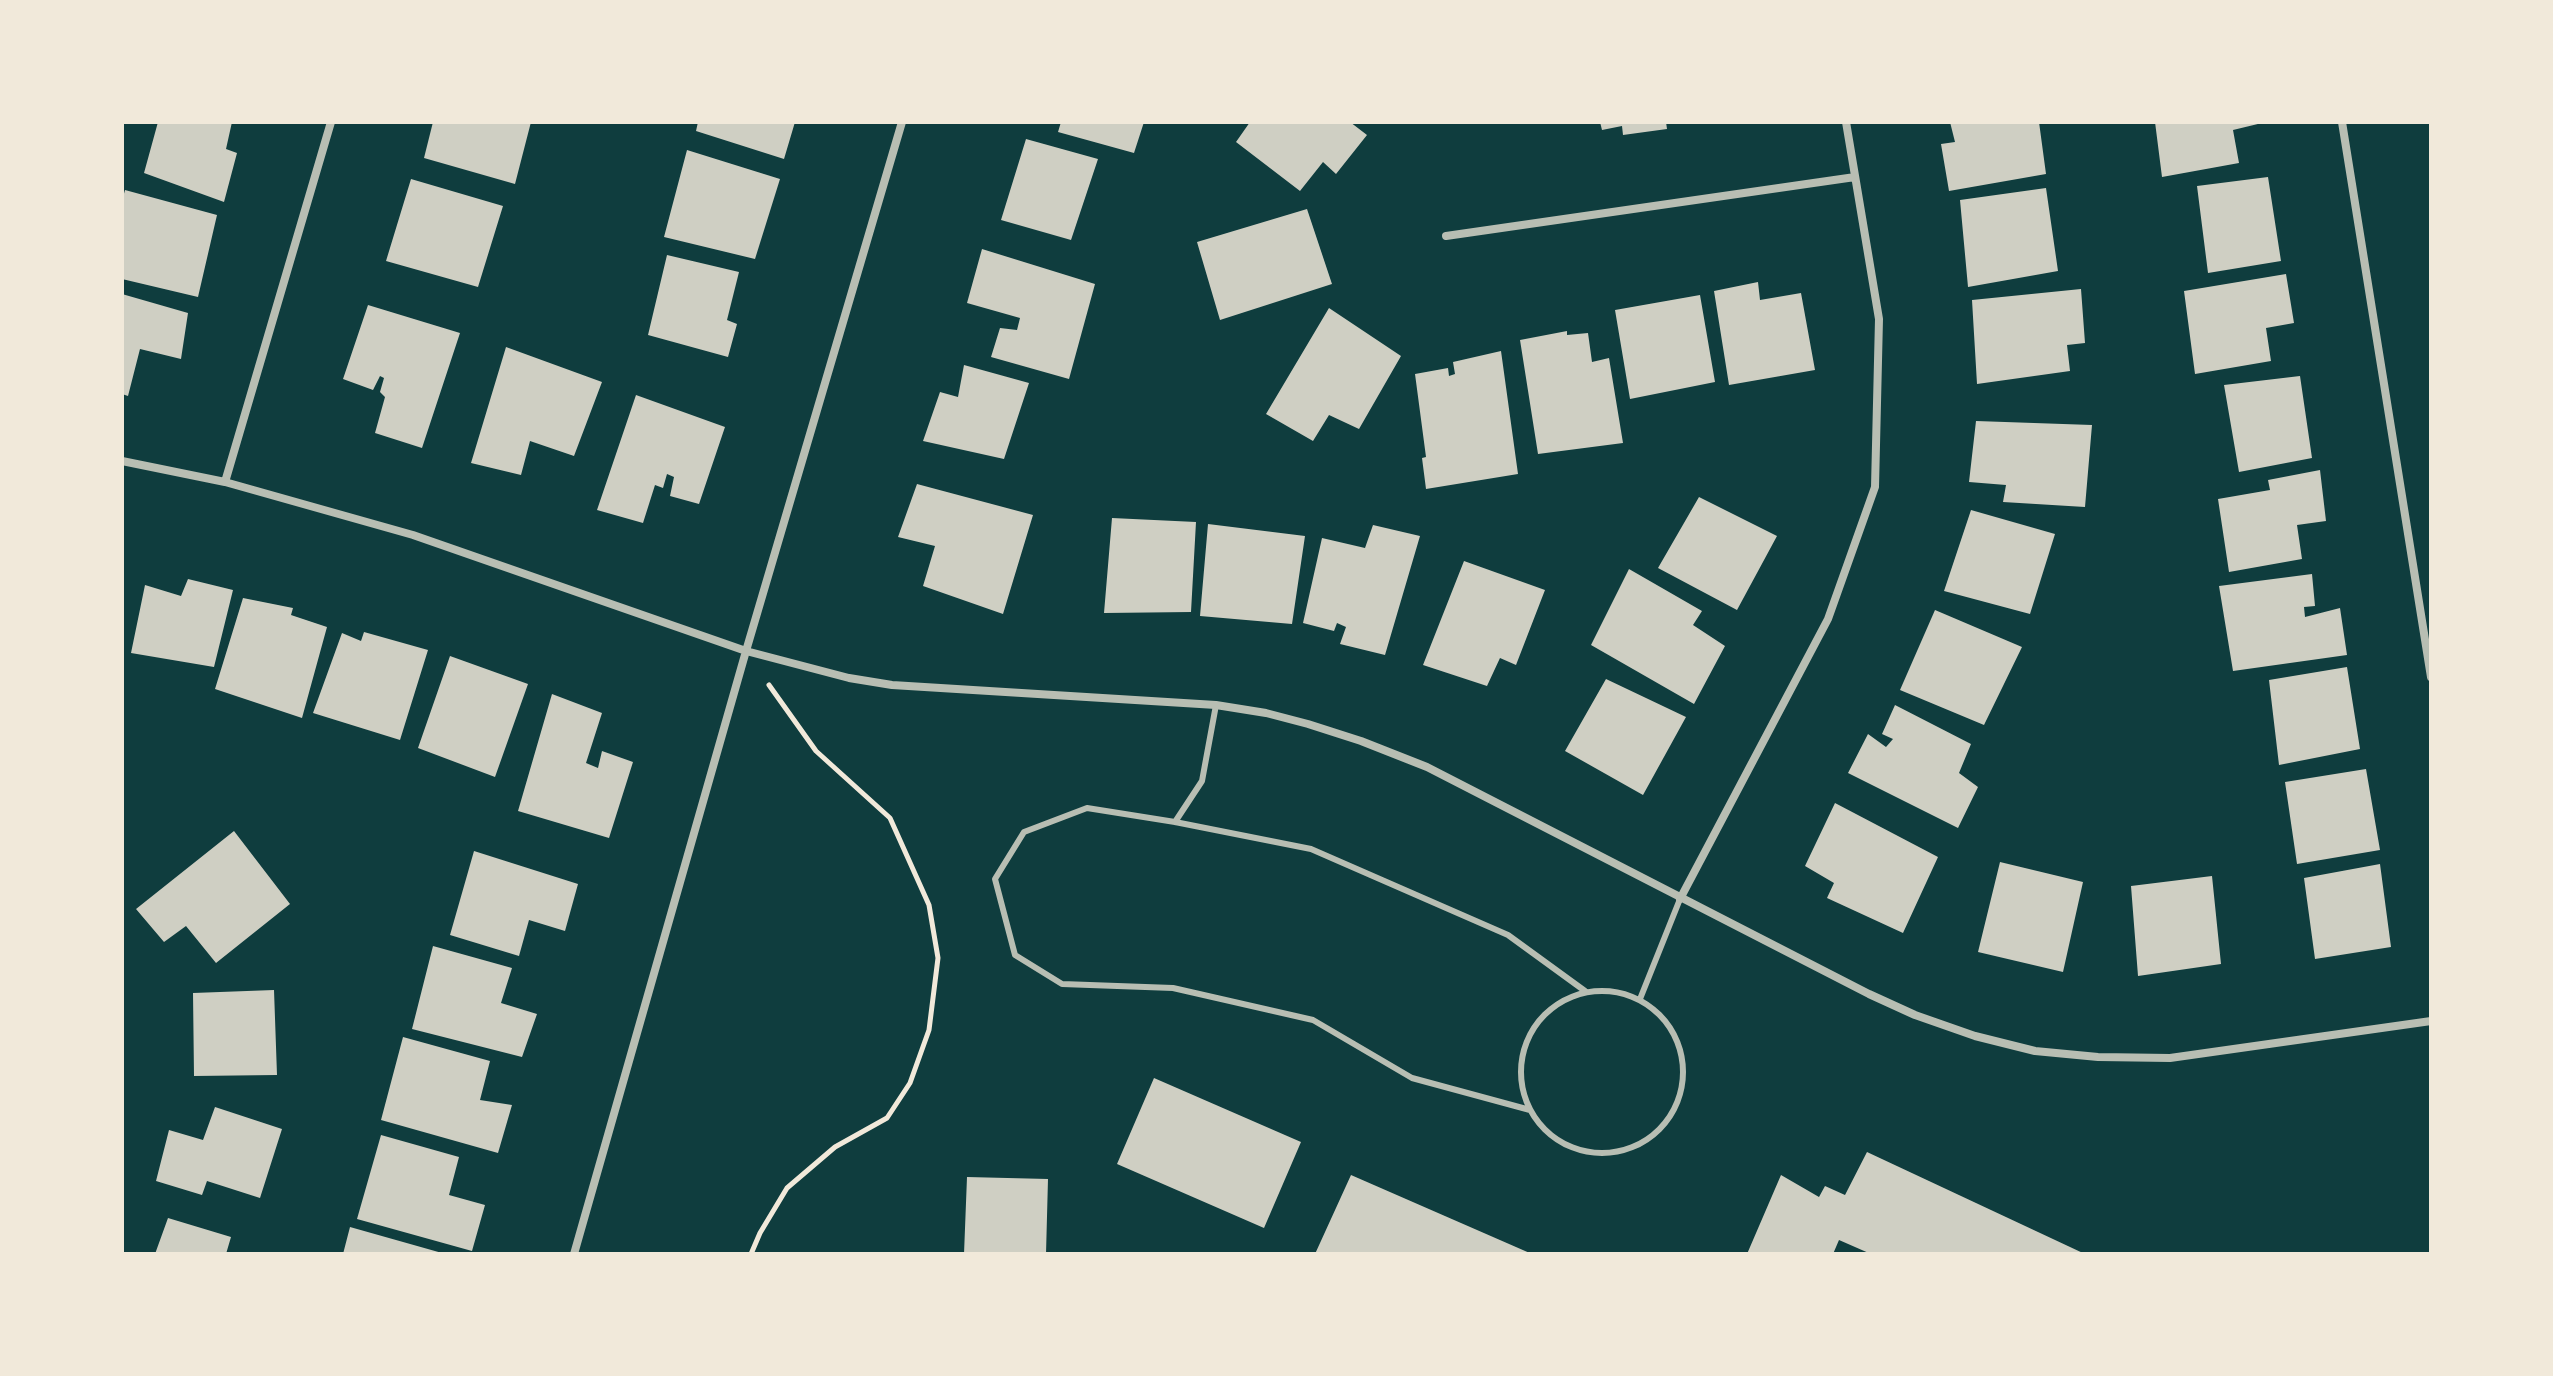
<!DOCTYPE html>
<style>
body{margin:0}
#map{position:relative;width:2553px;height:1376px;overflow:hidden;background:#0f3d3e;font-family:Inter,sans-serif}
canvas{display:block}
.frame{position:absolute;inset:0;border:124px solid #f1e9da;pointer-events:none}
</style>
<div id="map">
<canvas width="2553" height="1376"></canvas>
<div class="frame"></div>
</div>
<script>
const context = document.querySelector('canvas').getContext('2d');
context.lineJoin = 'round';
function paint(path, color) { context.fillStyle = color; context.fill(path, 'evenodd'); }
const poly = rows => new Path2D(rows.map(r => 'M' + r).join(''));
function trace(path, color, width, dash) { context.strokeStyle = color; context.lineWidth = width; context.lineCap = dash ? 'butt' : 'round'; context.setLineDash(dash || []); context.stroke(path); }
paint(poly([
 [158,122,232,122,226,149,237,153,224,202,144,173],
 [433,122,531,122,515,184,424,158],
 [698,122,795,122,784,159,696,131],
 [1061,122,1144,122,1134,153,1058,132],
 [1250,122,1350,122,1367,135,1336,174,1323,162,1300,191,1236,142],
 [1600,122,1666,122,1667,129,1623,135,1622,126,1602,130],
 [1950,122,2039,122,2046,174,1949,191,1941,144,1955,142],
 [2155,122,2262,122,2262,123,2233,130,2239,163,2162,177],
 [1026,139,1098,159,1071,240,1001,220],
 [687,150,780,179,755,259,664,237],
 [2268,177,2281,261,2208,273,2197,186],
 [411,179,503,206,478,287,386,261],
 [2046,188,2058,271,1968,287,1960,200],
 [125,190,217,215,198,297,122,279,122,201],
 [1307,209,1332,284,1220,320,1197,242],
 [982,249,1095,284,1069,379,991,357,1000,328,1017,330,1020,318,967,303],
 [667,255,739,272,727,320,737,324,728,357,648,335],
 [2286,274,2294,323,2266,328,2271,361,2195,374,2184,291],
 [1758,282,1760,300,1801,293,1815,370,1729,385,1714,291],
 [2081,289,2085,343,2067,345,2070,371,1977,384,1972,300],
 [122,294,188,313,181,359,140,349,128,396,122,394],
 [1700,295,1715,382,1630,399,1615,310],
 [368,305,460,333,422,448,375,433,385,397,380,392,384,378,380,376,373,390,343,379],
 [1329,308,1401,356,1359,429,1329,415,1313,441,1266,414],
 [1567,331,1567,335,1588,333,1592,362,1609,358,1623,443,1538,454,1520,340],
 [506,347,602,382,574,456,530,441,521,475,471,463],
 [1501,351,1518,474,1426,489,1422,458,1426,457,1415,374,1448,368,1449,376,1455,374,1453,362],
 [964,365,1029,383,1004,459,923,441,940,392,958,397],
 [2300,376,2312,458,2239,472,2224,385],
 [636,395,725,427,699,504,670,496,674,477,667,474,663,488,655,485,643,523,597,510],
 [1976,421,2092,425,2085,507,2003,502,2006,485,1969,482],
 [2320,470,2326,521,2297,525,2302,559,2229,572,2218,499,2270,490,2268,480],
 [917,484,1033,515,1003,614,923,586,935,546,898,537],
 [1699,497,1777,536,1737,610,1658,568],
 [1971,510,2055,534,2030,614,1944,591],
 [1112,518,1196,522,1191,612,1104,613],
 [1208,524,1305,536,1292,624,1200,616],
 [1373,525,1420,536,1385,655,1340,644,1346,627,1337,623,1334,631,1303,623,1322,538,1365,548],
 [1464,561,1545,590,1516,665,1500,658,1487,686,1423,665],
 [1629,569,1702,611,1693,625,1725,646,1694,704,1591,645],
 [2312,574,2315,606,2304,607,2305,617,2340,608,2347,655,2233,671,2219,586],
 [188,579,233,590,214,667,131,653,145,585,181,596],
 [243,598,293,608,291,615,327,627,302,718,215,689],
 [1935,610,2022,647,1984,725,1900,690],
 [364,632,428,650,400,740,313,713,342,633,361,641],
 [450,656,528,684,495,777,418,748],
 [2347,667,2360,749,2279,765,2269,680],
 [1606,679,1686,717,1643,795,1565,751],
 [552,694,602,713,586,763,598,768,602,751,633,762,609,838,518,811],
 [1895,705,1971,744,1959,773,1978,787,1958,828,1848,773,1868,734,1886,747,1893,739,1882,734],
 [2366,769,2380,850,2297,864,2285,782],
 [1835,803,1938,857,1903,933,1827,898,1834,883,1805,866],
 [234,831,290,904,216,963,186,926,164,942,136,909],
 [474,851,578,884,565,931,529,920,519,956,450,935],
 [2000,862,2083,882,2063,972,1978,952],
 [2380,864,2391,947,2315,959,2304,878],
 [2212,876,2221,964,2138,976,2131,886],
 [433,946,512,968,501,1003,537,1014,522,1057,412,1029],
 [274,990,277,1075,194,1076,193,993],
 [403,1037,490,1061,480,1100,512,1105,498,1153,381,1120],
 [1154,1078,1301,1142,1264,1228,1117,1164],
 [215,1107,282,1129,260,1198,207,1181,202,1195,156,1181,169,1130,203,1140],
 [381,1135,459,1157,449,1195,485,1205,472,1251,357,1219],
 [1867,1152,2085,1254,1871,1254,1839,1240,1833,1254,1747,1254,1781,1175,1819,1197,1825,1186,1845,1195],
 [1351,1175,1532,1254,1315,1254],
 [967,1177,1048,1179,1046,1254,964,1254],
 [168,1218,231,1237,226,1254,155,1254],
 [350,1227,442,1253,442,1254,343,1254]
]), '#cfcfc3');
trace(poly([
 [751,1254,760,1233,787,1188,835,1147,887,1118,910,1083,929,1030,938,958,929,905,890,818,816,751,769,685]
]), '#f1e9da', 5);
trace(poly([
 [1175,822,1202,781,1216,705],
 '1521 1072a81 81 0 1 1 162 0a81 81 0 1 1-162 0Z',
 [1640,999,1680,899],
 [1530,1110,1412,1078,1313,1020,1173,988,1062,984,1015,955,995,879,1024,832,1087,808,1175,822,1311,849,1508,935,1585,991]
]), '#b8beb3', 6);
trace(poly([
 [2342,122,2431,677],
 [1446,236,1855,177],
 [122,461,225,482,413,535,746,651,849,678,892,685,1216,705,1266,713,1308,724,1361,741,1427,767,1869,994,1915,1015,1975,1036,2035,1051,2098,1057,2170,1058,2431,1021],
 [225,482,331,122],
 [1680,899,1828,619,1875,487,1879,319,1846,122],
 [574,1254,746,651,902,122]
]), '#b8beb3', 8);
</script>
